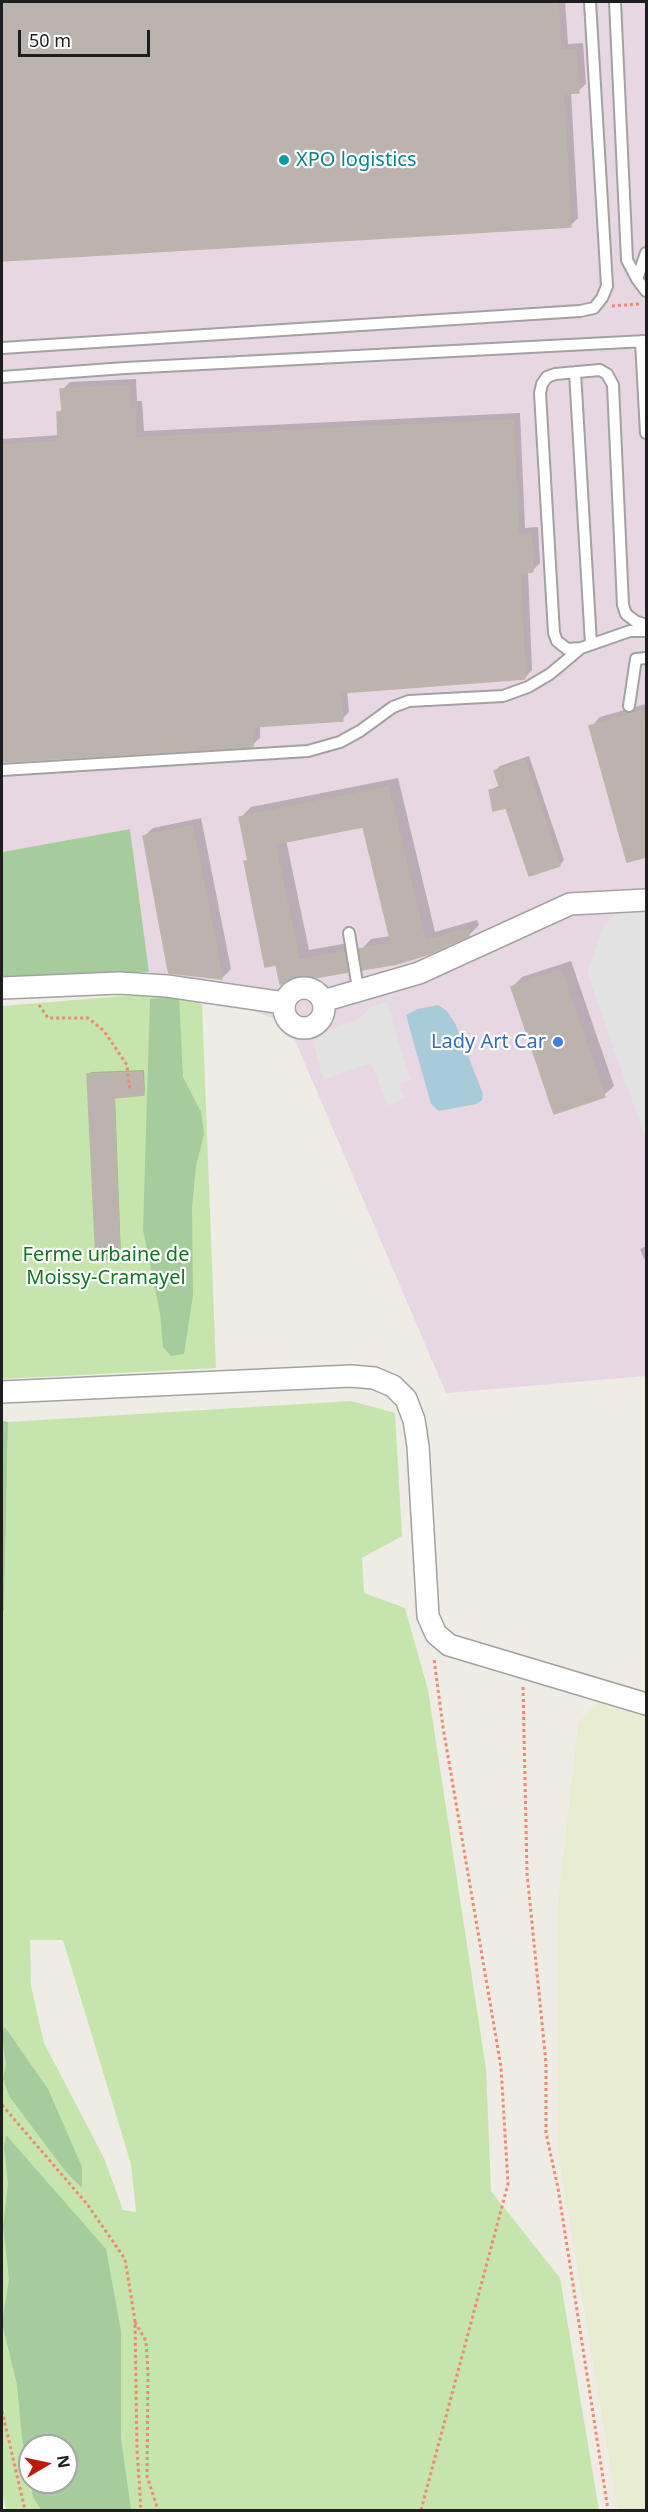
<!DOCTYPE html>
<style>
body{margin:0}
#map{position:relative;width:648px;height:2512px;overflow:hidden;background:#eeece4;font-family:"Noto Sans",sans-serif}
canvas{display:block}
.frame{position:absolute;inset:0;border:3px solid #1e1e1e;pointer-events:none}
.north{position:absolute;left:18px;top:2434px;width:60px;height:60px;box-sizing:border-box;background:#fff;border:2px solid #a5a5a5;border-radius:50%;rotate:81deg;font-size:16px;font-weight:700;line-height:24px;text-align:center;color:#1e1e1e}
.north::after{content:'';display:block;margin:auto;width:21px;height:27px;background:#bf180d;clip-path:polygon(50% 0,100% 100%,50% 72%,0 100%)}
.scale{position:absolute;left:18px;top:30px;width:132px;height:27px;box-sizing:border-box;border:3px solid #1e1e1e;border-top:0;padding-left:8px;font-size:18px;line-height:21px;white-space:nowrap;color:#1e1e1e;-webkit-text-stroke:4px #fff;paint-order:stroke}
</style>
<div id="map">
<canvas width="648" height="2512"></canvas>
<div class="frame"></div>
<div class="north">N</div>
<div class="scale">50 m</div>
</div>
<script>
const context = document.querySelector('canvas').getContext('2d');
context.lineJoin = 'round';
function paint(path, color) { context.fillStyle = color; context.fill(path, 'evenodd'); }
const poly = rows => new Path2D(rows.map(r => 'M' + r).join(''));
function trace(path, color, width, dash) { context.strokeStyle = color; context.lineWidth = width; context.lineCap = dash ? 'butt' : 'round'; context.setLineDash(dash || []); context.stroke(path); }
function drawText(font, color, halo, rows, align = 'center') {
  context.font = font + ' "Noto Sans",sans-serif'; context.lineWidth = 4.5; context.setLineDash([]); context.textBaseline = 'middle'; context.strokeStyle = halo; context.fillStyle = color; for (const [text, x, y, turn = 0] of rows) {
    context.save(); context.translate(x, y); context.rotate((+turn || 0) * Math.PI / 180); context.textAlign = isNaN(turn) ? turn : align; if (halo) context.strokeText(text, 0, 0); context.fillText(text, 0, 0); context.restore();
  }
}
paint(poly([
 [2,2,646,2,646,1376,446,1393,288,1024,149,972,130,829,2,852]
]), '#e7d7e3');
paint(poly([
 [597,1703,646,1717,646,2510,618,2510,558,2152,558,1903,578,1724]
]), '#e8ecd1');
paint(poly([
 [174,992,202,1004,216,1368,2,1379,2,1006],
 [351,1401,395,1413,402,1536,362,1558,364,1593,405,1608,428,1690,486,2069,491,2191,560,2278,599,2510,6,2510,2,2492,2,1611,4,1610,8,1422],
 [30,1940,63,1940,131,2164,136,2212,123,2210,104,2158,44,2043,31,1986],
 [30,2446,66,2446,66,2482,30,2482]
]), '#c5e5ad');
paint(poly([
 [130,829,149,972,2,977,2,852],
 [179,997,183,1077,201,1112,204,1134,196,1166,192,1208,193,1295,184,1354,171,1356,163,1347,160,1313,143,1230,150,999],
 [2,1421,8,1422,4,1611,2,1611],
 [4,2026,48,2089,82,2167,82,2188,66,2172,9,2096,3,2079,6,2064,2,2036],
 [6,2135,106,2249,121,2331,121,2438,131,2510,41,2510,33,2497,30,2482,66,2482,66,2446,30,2446,30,2480,22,2438,17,2385,2,2323,9,2279,3,2226,8,2184,4,2147]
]), '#a6cb9c');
paint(poly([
 [646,905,646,1140,587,972,604,925,623,907],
 [387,1002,410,1080,399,1083,404,1097,388,1106,371,1063,323,1080,312,1035,356,1021,371,1007]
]), '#e2e2e2');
paint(poly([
 [438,1005,447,1011,455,1023,483,1094,482,1100,476,1104,439,1111,431,1104,406,1015,418,1009]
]), '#a7cbd9');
paint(poly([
 [2,2,565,2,568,44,583,43,586,84,578,91,571,92,578,218,571,225,2,259],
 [136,379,137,401,142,401,144,431,520,413,525,528,538,527,540,563,533,570,528,571,532,670,525,678,347,690,349,712,342,719,260,725,260,738,252,745,2,760,2,439,60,435,58,413,63,408,62,390,70,382],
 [646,704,646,856,629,861,591,727,600,717],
 [529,756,564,860,560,865,530,874,507,806,490,790,500,785,495,771,500,766],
 [398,778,435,932,477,920,479,925,469,935,428,953,361,950,371,939,391,936,364,825,286,840,309,950,354,942,357,961,347,971,281,982,245,862,249,858,241,817,251,807],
 [201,818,231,969,222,978,170,972,144,836,153,828],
 [571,961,614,1086,604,1095,512,987,522,977],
 [144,1070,145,1092,143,1094,115,1096,121,1256,119,1258,89,1074,91,1072],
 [646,1246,646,1259,644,1259,640,1249]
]), '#0003');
const building = poly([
 [2,2,558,2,561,51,576,50,579,93,563,94,571,227,2,261,2,2],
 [129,386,130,408,135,408,136,438,513,420,518,535,531,534,533,572,520,573,525,679,340,693,343,721,252,727,253,747,2,762,2,445,58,442,57,412,62,412,60,389,129,386],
 [641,711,646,729,646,857,627,862,589,726,641,711],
 [525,760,560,866,529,876,506,808,493,811,489,790,500,788,494,771,525,760],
 [388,787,425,941,467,929,469,936,429,954,397,964,362,970,359,949,391,943,363,827,275,844,299,960,344,952,348,972,280,984,276,965,265,967,244,861,248,861,239,817,388,787],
 [192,826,217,951,222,979,169,973,168,970,143,836,192,826],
 [561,970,605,1097,554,1114,511,987,561,970],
 [142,1072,144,1095,114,1098,120,1259,96,1260,87,1074,142,1072]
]);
paint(building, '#bbb4ae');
trace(building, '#bfb4a8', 1.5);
const lane = poly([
 [615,2,627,260,637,279,646,291],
 [637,279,646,253],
 [641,341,646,433],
 [2,348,580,311,594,308,602,298,607,286,590,2],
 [575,372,591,644],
 [2,377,125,368,646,341],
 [646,625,635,621,626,614,623,605,613,385,607,374,600,370,555,374,547,377,542,384,540,393,554,633,557,641,567,649,581,648,630,631,646,631],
 [629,706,636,659,646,658],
 [2,770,308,751,340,742,360,731,393,707,409,701,503,696,528,687,550,674,581,648],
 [349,933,358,989]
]);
const street = poly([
 '284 1008a20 20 0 1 1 40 0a20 20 0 1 1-40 0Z',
 [2,988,119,983,167,986,284,1003],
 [323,1001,419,973,570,904,646,900],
 [2,1392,351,1376,374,1378,393,1386,406,1399,414,1420,418,1446,428,1616,436,1634,449,1645,646,1704]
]);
trace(lane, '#a2a2a2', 14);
trace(street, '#a2a2a2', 24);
trace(poly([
 [612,306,639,304],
 [39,1005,48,1018,88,1018,104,1031,127,1065,130,1091],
 [523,1687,527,1873,546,2063,546,2133,558,2188,608,2510],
 [2,2105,87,2204,125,2259,135,2321,137,2449,141,2510],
 [135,2322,146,2341,148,2374,147,2476,158,2510],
 [2,2411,25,2510],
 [421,2510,508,2184,501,2067,443,1727,434,1659]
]), '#f18873', 3, [3, 3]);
trace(lane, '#fff', 10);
trace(street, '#fff', 21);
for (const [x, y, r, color] of [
 [284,160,6,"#0f9aa8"],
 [558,1042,6,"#3f7fe0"]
]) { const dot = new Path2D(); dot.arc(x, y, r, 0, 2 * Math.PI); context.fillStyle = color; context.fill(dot); trace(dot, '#fff', 2); }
drawText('20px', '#0d838f', '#fff', [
 ["XPO logistics",296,160]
], 'left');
drawText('20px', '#366cbe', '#fff', [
 ["Lady Art Car",546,1042]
], 'right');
drawText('20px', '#127521', '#fff', [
 ["Ferme urbaine de",106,1255],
 ["Moissy-Cramayel",106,1278]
]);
</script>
